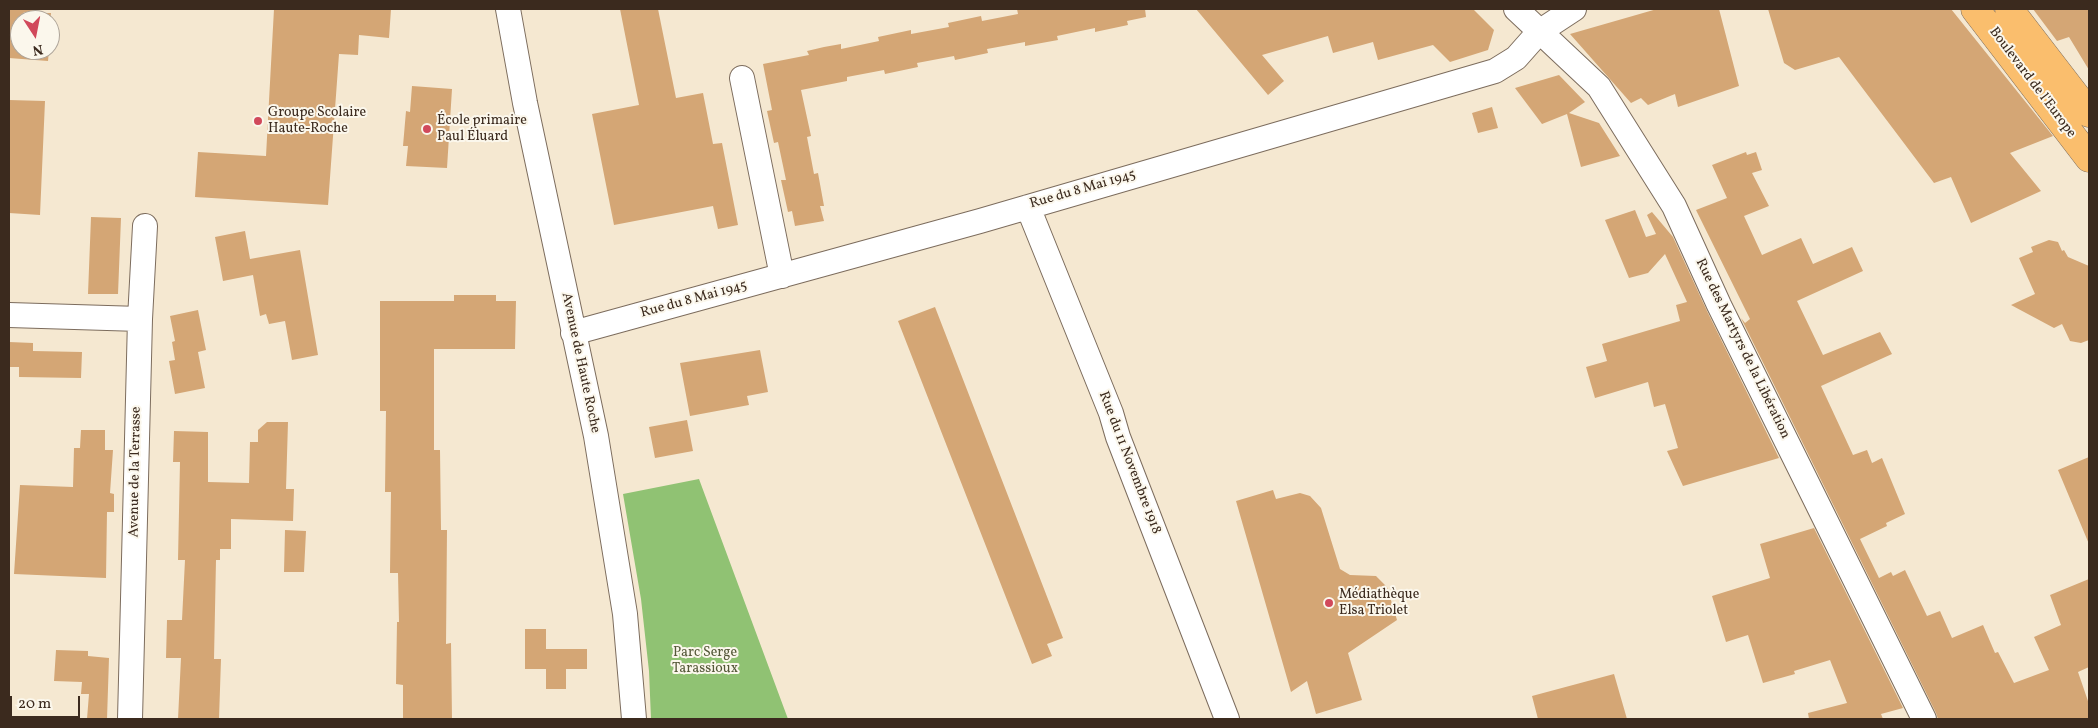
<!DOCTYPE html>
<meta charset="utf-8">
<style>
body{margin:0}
#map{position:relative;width:2098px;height:728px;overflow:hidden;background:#f5e8d1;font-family:Vollkorn,serif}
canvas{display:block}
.frame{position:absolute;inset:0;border:10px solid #3b2a1e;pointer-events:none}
.north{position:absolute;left:10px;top:10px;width:50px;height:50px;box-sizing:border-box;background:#fbf7ec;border:1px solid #aea59a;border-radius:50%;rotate:169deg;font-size:14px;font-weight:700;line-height:20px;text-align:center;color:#3b2a1e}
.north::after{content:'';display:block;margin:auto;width:18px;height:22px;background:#d1495b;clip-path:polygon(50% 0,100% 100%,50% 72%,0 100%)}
.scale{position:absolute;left:10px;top:696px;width:70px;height:22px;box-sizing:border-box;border:2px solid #3b2a1e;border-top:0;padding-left:6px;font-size:15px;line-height:18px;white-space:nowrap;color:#3b2a1e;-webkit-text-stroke:4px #fbf7ec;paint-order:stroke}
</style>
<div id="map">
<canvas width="2098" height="728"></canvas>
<div class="frame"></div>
<div class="north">N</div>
<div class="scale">20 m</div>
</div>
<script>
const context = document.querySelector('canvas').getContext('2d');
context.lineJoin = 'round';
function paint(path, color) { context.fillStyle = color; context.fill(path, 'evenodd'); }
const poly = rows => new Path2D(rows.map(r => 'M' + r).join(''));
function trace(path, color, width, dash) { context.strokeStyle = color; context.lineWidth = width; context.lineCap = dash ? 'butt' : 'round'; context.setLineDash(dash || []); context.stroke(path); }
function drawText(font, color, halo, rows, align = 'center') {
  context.font = font + ' Vollkorn,serif'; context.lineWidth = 4; context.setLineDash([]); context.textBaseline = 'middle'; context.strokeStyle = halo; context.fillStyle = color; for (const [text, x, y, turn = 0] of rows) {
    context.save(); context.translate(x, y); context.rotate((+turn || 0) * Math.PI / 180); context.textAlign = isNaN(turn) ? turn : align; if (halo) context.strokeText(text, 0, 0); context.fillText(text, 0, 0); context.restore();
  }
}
paint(poly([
 [699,479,788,719,651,719,649,671,641,599,623,494]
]), '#90c273');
paint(poly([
 [9,9,36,9,36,13,51,13,50,25,50,20,20,20,20,50,49,50,48,61,9,58],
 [274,9,391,9,389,38,359,35,358,55,339,54,328,205,195,197,198,152,266,156],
 [620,9,658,9,676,98,703,93,713,144,722,143,738,225,718,229,713,206,614,225,592,114,639,105],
 [1017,9,1145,9,1146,17,1127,21,1128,25,1095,32,1095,28,1057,36,1058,40,1025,46,1025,42,987,49,988,53,955,60,954,56,917,63,918,67,885,74,884,70,847,77,847,81,801,90,811,136,807,137,814,174,818,173,824,206,820,206,824,221,795,226,792,211,788,212,781,180,786,180,778,142,774,143,767,111,772,110,763,64,809,55,807,51,824,47,841,44,841,49,879,41,878,37,911,30,911,34,949,27,948,23,981,16,982,21,1018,14],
 [1196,9,1473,9,1494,30,1488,50,1450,62,1433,45,1378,60,1373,42,1333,53,1328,36,1262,55,1284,81,1268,95],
 [1657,9,1719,9,1739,86,1678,107,1675,94,1648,105,1641,98,1631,103,1570,34],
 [1768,9,1951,9,2053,136,2010,153,2041,191,1971,223,1951,177,1934,183,1839,57,1795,70,1784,63],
 [2033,9,2089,9,2089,70,2069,37,2057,41],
 [1559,75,1585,102,1569,113,1599,123,1620,156,1581,167,1567,114,1542,124,1515,88],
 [412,86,452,89,447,168,406,166,408,146,403,146,406,111,410,112],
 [9,100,45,101,40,215,9,213],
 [1492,107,1498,128,1478,133,1472,113],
 [1746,152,1747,155,1756,152,1762,170,1752,173,1769,206,1744,216,1762,255,1801,238,1813,264,1852,247,1863,271,1797,301,1823,355,1880,332,1892,354,1821,386,1853,455,1867,450,1872,463,1882,458,1905,514,1886,523,1887,526,1860,539,1879,578,1891,572,1893,576,1905,570,1927,616,1940,611,1952,638,1983,625,1995,653,1998,652,2014,683,2049,670,2034,637,2061,625,2050,595,2089,579,2089,667,2078,672,2089,704,2089,719,1938,719,1936,713,1741,318,1745,323,1750,319,1696,210,1727,198,1712,165],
 [1635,210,1646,237,1656,234,1647,215,1652,212,1673,237,1707,311,1779,458,1683,486,1667,451,1678,448,1665,404,1654,407,1648,382,1595,398,1586,367,1607,361,1602,344,1680,321,1676,305,1687,302,1665,254,1648,273,1629,278,1605,220],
 [91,217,121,218,118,294,88,294],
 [245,231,250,259,300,250,318,355,292,360,285,321,269,324,266,314,260,316,253,275,223,281,215,237],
 [2049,240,2058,242,2062,251,2064,250,2068,257,2089,266,2089,340,2081,343,2070,341,2062,324,2054,328,2011,305,2035,294,2019,258,2033,252,2031,247],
 [454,295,496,295,496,301,516,301,515,349,434,349,434,450,440,450,441,530,447,530,446,644,451,643,452,719,403,719,403,685,396,684,397,622,399,622,398,573,390,573,391,492,385,492,386,411,380,411,380,301,454,301],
 [935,307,1063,638,1047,644,1052,656,1032,664,898,321],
 [198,310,206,350,198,352,205,388,175,394,169,361,175,360,172,342,175,341,170,316],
 [9,342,33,343,33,351,82,352,81,378,19,377,19,367,9,367],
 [760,350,768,392,747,396,749,405,690,416,680,363],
 [687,420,693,451,655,458,649,427],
 [267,422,288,422,286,489,294,489,293,521,231,519,231,549,220,549,220,560,216,560,214,659,221,659,219,719,178,719,181,658,166,658,167,620,182,620,185,560,178,560,180,462,173,462,174,431,208,432,208,482,249,483,250,442,258,442,258,430],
 [81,430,105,430,105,450,113,450,110,493,114,494,114,512,107,512,106,578,14,574,20,485,73,487,74,448,80,448],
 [2089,457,2089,544,2058,470],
 [1273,490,1276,499,1300,493,1310,496,1321,508,1340,569,1350,575,1376,576,1387,587,1397,620,1348,653,1362,700,1316,714,1307,681,1291,692,1236,501],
 [1814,528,1903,708,1881,714,1883,719,1809,719,1808,713,1847,703,1830,660,1794,671,1795,674,1763,683,1748,635,1726,642,1712,596,1770,578,1760,544],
 [285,530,306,531,304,572,284,572],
 [525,629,546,629,546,649,587,649,587,669,566,669,566,689,546,689,546,669,525,669],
 [56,650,88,651,88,656,109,658,107,719,87,719,89,694,81,694,82,682,54,681],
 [1614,674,1627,719,1538,719,1532,696]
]), '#d4a675');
const minor = poly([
 [508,9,525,103,596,436,625,614,634,719],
 [1516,9,1599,87,1674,206,1719,305,1924,719],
 [742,78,782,276],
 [1028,207,1111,413,1118,437,1227,719],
 [9,315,140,319],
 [573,333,980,221,1495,71,1516,58,1539,32,1574,9],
 [130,719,140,319,145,226]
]);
const major = poly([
 [1975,9,2089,158],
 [2009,9,2089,113]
]);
trace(minor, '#7c6c5d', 26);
trace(major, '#7c6c5d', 29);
trace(minor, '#fff', 24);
trace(major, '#fabe6d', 28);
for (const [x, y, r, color] of [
 [258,121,5,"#d1495b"],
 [427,129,5,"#d1495b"],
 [1329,603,5,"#d1495b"]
]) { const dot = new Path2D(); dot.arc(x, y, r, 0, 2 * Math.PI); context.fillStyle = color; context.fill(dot); trace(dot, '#fbf7ec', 2); }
drawText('14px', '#3b2a1e', '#fbf7ec', [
 ["Boulevard de l'Europe",2032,83,53],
 ["Rue du 8 Mai 1945",1083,190,-16],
 ["Rue du 8 Mai 1945",694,300,-15],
 ["Rue des Martyrs de la Libération",1742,349,64],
 ["Avenue de Haute Roche",580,363,78],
 ["Rue du 11 Novembre 1918",1129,463,69],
 ["Avenue de la Terrasse",136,472,-89]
]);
drawText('14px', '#3b2a1e', '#fbf7ec', [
 ["Groupe Scolaire",268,113],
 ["Haute-Roche",268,129],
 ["École primaire",437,121],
 ["Paul Éluard",437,137],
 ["Médiathèque",1339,595],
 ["Elsa Triolet",1339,611]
], 'left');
drawText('14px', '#545838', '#fbf7ec', [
 ["Parc Serge",705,653],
 ["Tarassioux",705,669]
]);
</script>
